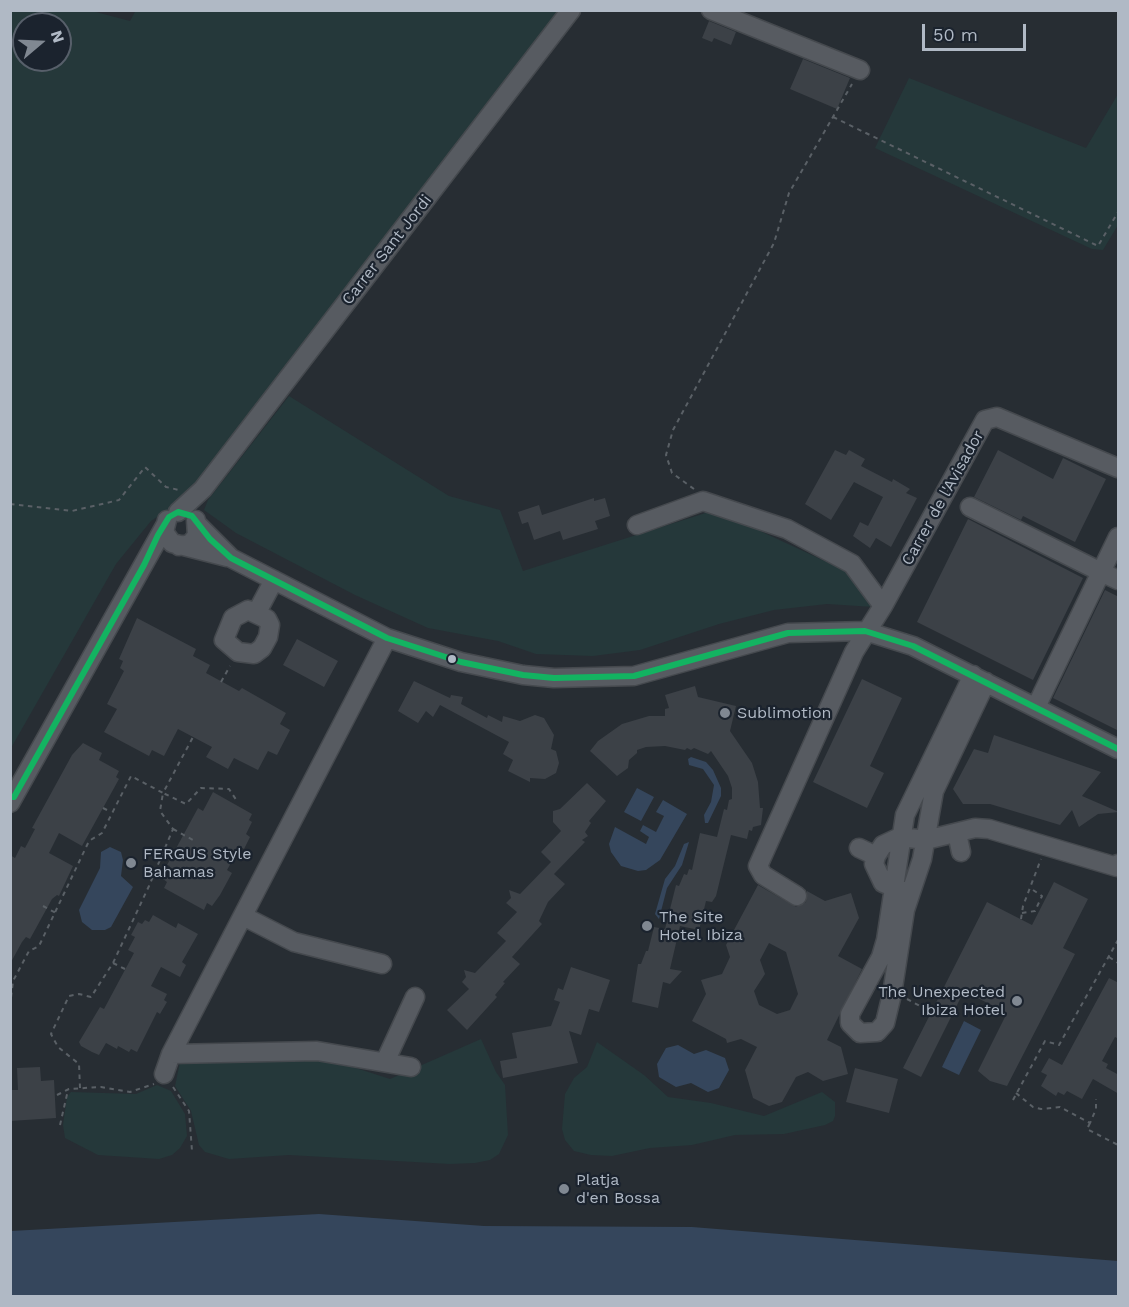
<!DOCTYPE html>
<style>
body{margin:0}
#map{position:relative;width:1129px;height:1307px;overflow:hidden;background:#272d33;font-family:"Work Sans",sans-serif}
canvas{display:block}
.frame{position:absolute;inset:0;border:12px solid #b0b9c5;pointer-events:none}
.north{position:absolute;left:12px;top:12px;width:60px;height:60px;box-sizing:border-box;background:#1b232e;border:2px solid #575f6a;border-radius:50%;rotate:71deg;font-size:16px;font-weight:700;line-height:24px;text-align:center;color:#b0b9c5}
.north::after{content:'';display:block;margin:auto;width:21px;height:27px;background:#808892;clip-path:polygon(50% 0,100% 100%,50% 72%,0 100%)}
.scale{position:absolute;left:922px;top:24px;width:104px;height:27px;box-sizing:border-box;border:3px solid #b0b9c5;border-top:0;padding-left:8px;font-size:18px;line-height:21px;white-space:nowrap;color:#b0b9c5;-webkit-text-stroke:4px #1b232e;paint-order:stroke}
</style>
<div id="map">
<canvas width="1129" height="1307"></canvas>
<div class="frame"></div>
<div class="north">N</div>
<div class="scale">50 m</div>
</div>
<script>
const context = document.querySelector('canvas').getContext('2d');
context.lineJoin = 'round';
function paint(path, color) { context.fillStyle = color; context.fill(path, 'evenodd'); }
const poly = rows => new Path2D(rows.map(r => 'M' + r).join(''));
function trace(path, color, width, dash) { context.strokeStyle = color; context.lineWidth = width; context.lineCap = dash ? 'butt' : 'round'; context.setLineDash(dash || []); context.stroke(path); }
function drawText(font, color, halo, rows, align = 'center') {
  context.font = font + ' "Work Sans",sans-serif'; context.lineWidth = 4.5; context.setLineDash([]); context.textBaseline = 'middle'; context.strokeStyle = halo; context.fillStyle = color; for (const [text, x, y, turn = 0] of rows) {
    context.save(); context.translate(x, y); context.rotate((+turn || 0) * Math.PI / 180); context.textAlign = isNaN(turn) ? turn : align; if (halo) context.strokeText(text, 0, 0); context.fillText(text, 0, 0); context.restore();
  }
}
paint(poly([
 [136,10,560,11,187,497,151,521,116,564,11,748,11,11,92,11,130,21],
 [24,24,60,24,60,60,24,60],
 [909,78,1086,148,1118,94,1118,225,1103,250,1092,249,875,148],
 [289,396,449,496,500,510,523,571,715,510,844,570,874,607,827,604,774,610,719,624,640,650,593,656,536,654,498,641,428,628,355,595,236,533,204,510,208,500],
 [481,1039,496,1072,505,1085,508,1135,499,1154,490,1160,475,1163,450,1164,289,1155,229,1159,205,1152,199,1145,191,1111,175,1086,180,1062,292,1058,334,1061,390,1079],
 [597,1042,644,1075,668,1097,711,1103,764,1116,822,1092,835,1102,835,1116,833,1121,825,1125,784,1134,735,1135,692,1145,650,1148,612,1156,591,1155,574,1151,565,1140,562,1129,565,1094,574,1078,587,1067],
 [157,1085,171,1091,185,1114,187,1136,180,1148,172,1155,159,1159,98,1155,65,1138,63,1125,67,1097,71,1092,136,1094]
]), '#25383a');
paint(poly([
 [691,757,706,762,713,770,721,788,721,796,708,823,705,823,704,815,711,802,714,785,703,769,689,765,688,759],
 [637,788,654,797,641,821,624,812],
 [663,800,687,814,660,860,646,870,638,871,621,866,611,852,609,844,615,827,646,844,649,837,640,831,643,825,656,832,664,816,656,812],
 [689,842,682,865,667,888,659,919,655,914,665,879,675,866,684,844],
 [110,847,121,852,123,860,121,876,133,887,111,927,105,930,92,930,82,922,79,910,100,868,101,852],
 [964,1021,981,1030,959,1075,942,1067],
 [678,1045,694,1054,706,1050,725,1058,729,1070,719,1088,708,1092,691,1083,676,1087,659,1077,657,1064,666,1048],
 [319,1214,484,1226,692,1227,1118,1261,1118,1296,11,1296,11,1231]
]), '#35465c');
paint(poly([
 [709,21,736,32,731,45,714,38,712,42,702,38],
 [803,59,850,78,837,109,790,89],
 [835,450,846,455,849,450,865,459,861,466,892,482,893,479,910,489,906,493,917,498,891,547,876,538,870,548,853,536,860,522,868,526,883,497,854,482,831,520,805,504],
 [998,450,1053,479,1063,458,1106,479,1075,542,1023,516,1021,520,974,497],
 [594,498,594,501,605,498,610,516,595,521,598,529,563,540,560,531,534,540,528,522,522,524,518,512,539,505,542,515],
 [968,519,1083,578,1033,680,917,622],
 [1105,590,1119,597,1119,731,1053,698],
 [137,618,196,649,193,656,210,665,206,673,239,691,242,688,286,713,280,724,290,730,277,755,268,751,258,770,234,758,228,769,206,757,212,747,178,729,164,756,152,750,149,756,104,732,117,709,107,704,124,671,120,668,123,661,119,659],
 [297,639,338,661,324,687,283,665],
 [862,679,902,698,870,766,884,773,867,808,813,782],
 [414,681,450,698,451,695,463,697,461,704,487,718,488,715,502,722,503,716,520,721,535,715,544,718,554,735,551,749,556,751,559,763,556,773,545,779,530,778,530,782,508,771,513,760,503,754,509,742,440,705,433,717,426,711,418,723,398,711],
 [695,686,698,697,736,706,730,731,752,763,758,782,760,808,763,808,761,825,753,827,752,831,749,830,747,839,731,835,716,896,712,902,706,901,699,930,680,926,670,969,682,971,670,984,663,982,658,1008,632,1002,638,964,641,964,646,951,648,951,654,927,665,929,676,885,679,886,684,874,687,875,689,869,692,870,700,833,717,837,724,809,727,810,729,800,732,799,732,788,728,776,711,751,708,754,694,748,691,750,687,748,685,750,665,746,646,747,637,750,637,753,629,760,628,768,617,776,590,751,598,741,622,724,649,716,665,716,665,709,669,708,665,695],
 [994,735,1101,772,1082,796,1119,812,1098,814,1079,827,1072,810,1060,825,990,804,963,804,953,789,974,749,988,753],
 [83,743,102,753,99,760,119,771,116,777,119,779,82,846,59,833,49,853,73,866,59,896,57,895,52,899,30,939,26,937,22,942,10,964,10,855,15,858,21,846,25,848,35,829,32,828,72,755],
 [587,783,606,801,589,821,591,823,585,832,588,836,582,840,585,842,554,874,565,884,548,902,539,921,542,924,512,957,520,964,503,982,505,983,495,995,497,997,467,1030,447,1010,469,989,462,982,466,977,464,970,475,973,506,941,497,933,517,912,506,903,511,898,509,890,520,894,551,862,541,852,561,831,553,822,553,811,560,809],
 [213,792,252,814,249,820,252,822,246,834,250,837,244,849,240,847,227,870,232,873,220,895,212,906,207,903,204,910,164,888,167,882,163,879,170,866,167,865,198,808,203,811],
 [1054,882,1088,899,1063,948,1075,954,1007,1086,990,1081,978,1071,1007,1013,964,991,921,1077,903,1068,987,902,1032,925],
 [758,885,796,907,806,902,807,891,825,901,851,893,859,918,838,956,862,969,827,1040,841,1047,848,1074,823,1081,808,1072,796,1077,782,1102,769,1106,753,1098,745,1070,757,1047,741,1039,727,1043,726,1039,692,1021,706,994,701,980,722,974,730,957,726,945],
 [769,943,786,952,798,994,790,1010,777,1014,759,1005,754,991,765,974,760,960],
 [153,915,176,928,178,923,198,934,182,962,186,965,180,977,161,967,151,986,167,994,164,1000,167,1002,160,1014,157,1012,137,1052,131,1049,129,1052,118,1046,117,1049,106,1043,99,1055,92,1052,81,1046,79,1042,100,1007,104,1009,134,953,128,950,135,937,131,935,138,922,142,924,145,920,149,922],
 [571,967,610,980,599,1012,589,1009,581,1035,569,1031,578,1063,503,1078,500,1061,517,1058,512,1033,551,1026,560,1002,554,1000,558,988,563,990],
 [1109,978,1119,983,1119,1039,1115,1037,1102,1061,1108,1064,1106,1068,1119,1075,1119,1094,1093,1079,1082,1099,1067,1091,1064,1095,1058,1092,1056,1096,1041,1086,1047,1075,1041,1072,1049,1058,1062,1065],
 [40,1067,41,1081,54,1080,56,1118,10,1121,10,1090,18,1090,17,1068],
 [855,1068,898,1079,889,1113,846,1102]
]), '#3c4147');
const minor = poly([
 [711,10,860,70],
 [970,507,1101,572,1118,537],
 [178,512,203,489,571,10],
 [167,520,164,532,172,543,227,557],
 [198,525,231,558,387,638,461,662,523,675,554,678,634,676,788,633,865,631,913,646,1118,749],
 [637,525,703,501,787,529,852,564,883,606],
 [179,546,190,544,197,536,196,520],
 [248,610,267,619,270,625,268,637,262,648,254,654,238,652,224,640,233,618,248,610],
 [257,612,274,580],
 [973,675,905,815,886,940,881,957,850,1014,850,1023,860,1033,877,1032,885,1023,892,994,905,910,922,859,934,791,986,682],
 [1036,707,1101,572,1118,580],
 [10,803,165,526],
 [957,833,961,852],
 [859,848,876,856],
 [903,891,883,883,874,864,876,856,883,845,900,837,926,840,975,828,989,829,1117,867,1118,864],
 [797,896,763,875,758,866,854,652,883,606,985,420,997,417,1118,468],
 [243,916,294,942,382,964],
 [171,1054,317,1051,411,1067],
 [385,1062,415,997],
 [164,1074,171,1054,387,638]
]);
trace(minor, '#45494e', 21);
trace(poly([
 [833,117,1098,246,1118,212],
 [694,489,672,473,666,455,673,430,774,243,789,193,852,84],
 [10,504,72,511,119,500,145,467,166,487,179,490],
 [221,682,230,666],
 [103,808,111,812],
 [173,829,193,840],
 [43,906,56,913],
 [1022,913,1035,911,1042,896,1030,888],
 [1021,919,1023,906,1041,859],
 [1109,957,1118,963],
 [113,963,125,969],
 [907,999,931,1012],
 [10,1006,13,981,29,951,39,946,89,841,102,833,131,776,163,793,193,737],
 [173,1087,189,1111,192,1151],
 [80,1088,79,1064,58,1047,51,1034,69,996,79,994,91,997,113,963,149,886,173,829,160,811,163,793,186,804,201,788,229,789,237,801],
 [1016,1093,1033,1107,1041,1109,1060,1107,1090,1123,1096,1109,1096,1099],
 [57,1095,69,1089,101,1087,130,1092,154,1084],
 [1013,1100,1045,1041,1059,1045,1118,940],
 [1090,1123,1087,1129,1118,1145],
 [60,1125,68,1090]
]), '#5a6066', 2, [4.5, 4.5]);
trace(minor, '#575b61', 18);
trace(poly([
 [10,797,14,797,144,565,158,535,169,517,178,512,192,516,210,539,231,558,387,638,461,662,523,675,554,678,634,676,788,633,865,631,913,646,1118,749]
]), '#13b361', 6);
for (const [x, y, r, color] of [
 [452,659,5,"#b0b9c5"],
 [725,713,6,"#808892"],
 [131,863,6,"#808892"],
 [647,926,6,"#808892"],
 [1017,1001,6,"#808892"],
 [564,1189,6,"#808892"]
]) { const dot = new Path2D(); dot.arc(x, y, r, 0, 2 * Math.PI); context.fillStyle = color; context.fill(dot); trace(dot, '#1b232e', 2); }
drawText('16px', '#b0b9c5', '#1b232e', [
 ["Carrer Sant Jordi",387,250,-52],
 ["Carrer de l'Avisador",943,498,-61]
]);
drawText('16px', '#b0b9c5', '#1b232e', [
 ["Sublimotion",737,713],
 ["FERGUS Style",143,854],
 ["Bahamas",143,872],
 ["The Site",659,917],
 ["Hotel Ibiza",659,935],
 ["The Unexpected",1005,992,"right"],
 ["Ibiza Hotel",1005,1010,"right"],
 ["Platja",576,1180],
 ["d'en Bossa",576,1198]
], 'left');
</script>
